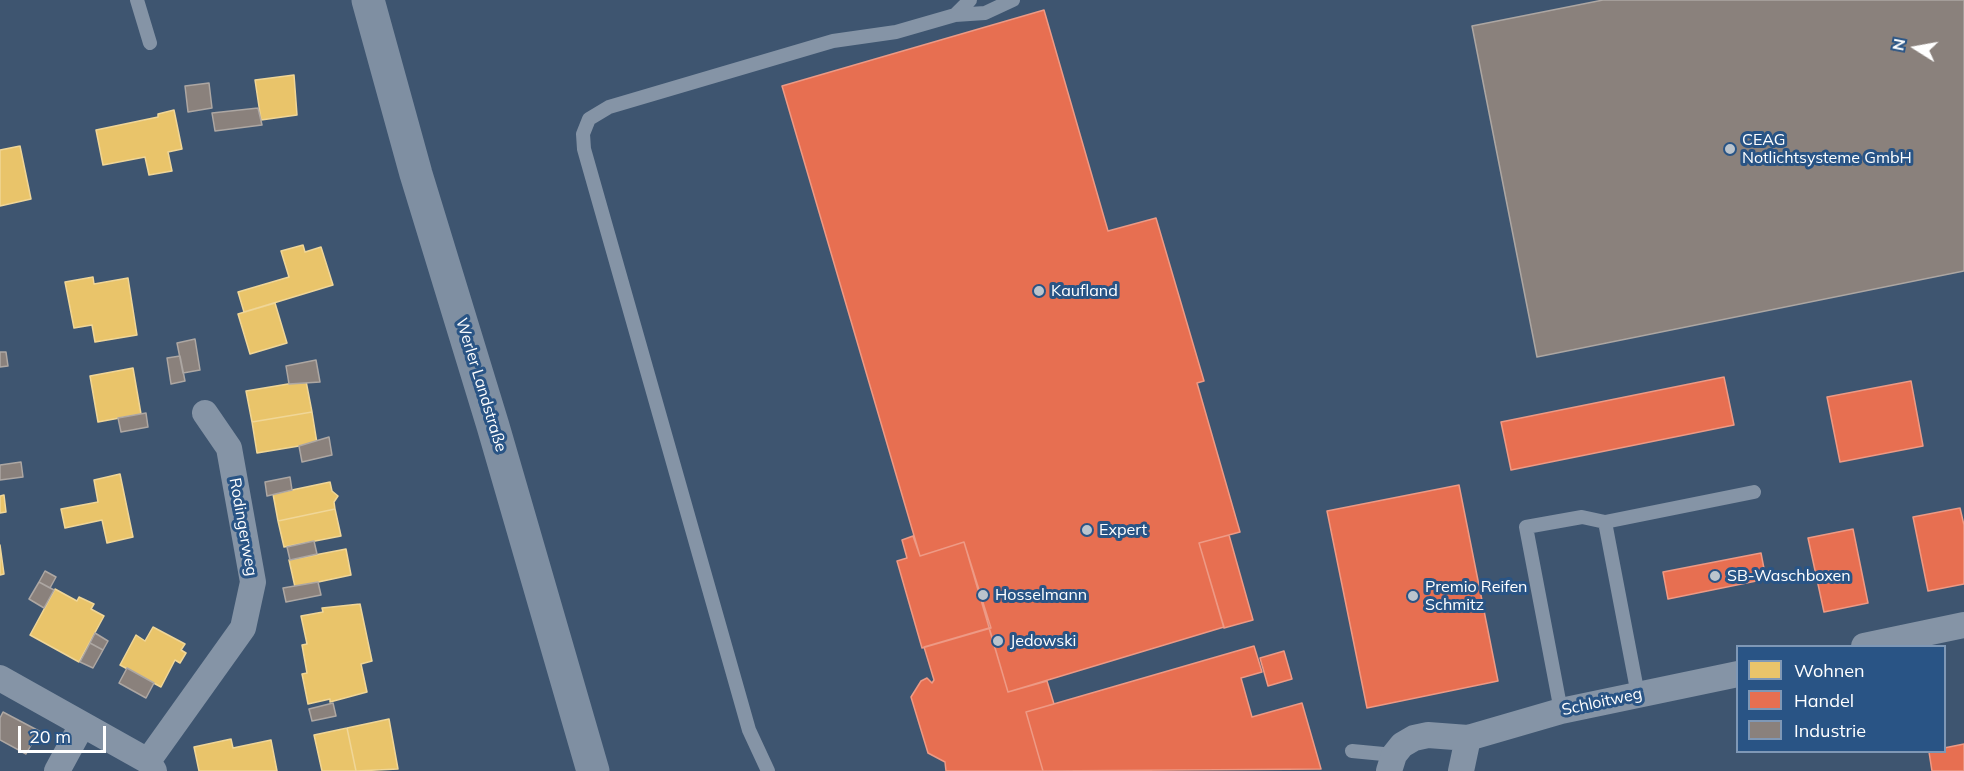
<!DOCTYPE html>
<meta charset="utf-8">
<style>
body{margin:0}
#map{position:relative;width:1964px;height:771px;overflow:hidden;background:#3e5570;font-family:Mulish,sans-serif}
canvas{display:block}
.legend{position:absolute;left:1736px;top:645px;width:210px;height:108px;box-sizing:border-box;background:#295485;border:2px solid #7f98b6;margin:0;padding:8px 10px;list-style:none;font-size:18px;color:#fff}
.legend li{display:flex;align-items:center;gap:12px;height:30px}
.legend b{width:30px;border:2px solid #7f98b6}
.north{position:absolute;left:1886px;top:18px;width:60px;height:60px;-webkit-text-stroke:4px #295485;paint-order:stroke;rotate:281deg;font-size:16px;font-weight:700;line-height:24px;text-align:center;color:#fff}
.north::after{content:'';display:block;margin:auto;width:21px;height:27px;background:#fff;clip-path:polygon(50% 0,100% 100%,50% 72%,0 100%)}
.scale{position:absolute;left:18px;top:726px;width:88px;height:27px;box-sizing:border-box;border:3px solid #fff;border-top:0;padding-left:8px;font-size:18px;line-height:21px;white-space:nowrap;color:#fff;-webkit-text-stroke:4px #295485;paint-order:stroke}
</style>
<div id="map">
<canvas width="1964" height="771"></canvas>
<ul class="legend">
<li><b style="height:16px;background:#e9c46a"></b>Wohnen</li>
<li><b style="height:16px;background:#e76f51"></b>Handel</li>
<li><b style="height:16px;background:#8a817c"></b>Industrie</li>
</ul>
<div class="north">N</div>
<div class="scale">20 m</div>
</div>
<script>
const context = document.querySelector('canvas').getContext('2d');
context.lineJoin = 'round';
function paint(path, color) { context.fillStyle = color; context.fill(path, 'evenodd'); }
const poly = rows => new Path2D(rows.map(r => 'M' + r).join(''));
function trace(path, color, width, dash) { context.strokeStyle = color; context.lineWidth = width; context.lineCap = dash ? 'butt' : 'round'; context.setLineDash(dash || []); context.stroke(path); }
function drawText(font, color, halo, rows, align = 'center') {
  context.font = font + ' Mulish,sans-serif'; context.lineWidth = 6; context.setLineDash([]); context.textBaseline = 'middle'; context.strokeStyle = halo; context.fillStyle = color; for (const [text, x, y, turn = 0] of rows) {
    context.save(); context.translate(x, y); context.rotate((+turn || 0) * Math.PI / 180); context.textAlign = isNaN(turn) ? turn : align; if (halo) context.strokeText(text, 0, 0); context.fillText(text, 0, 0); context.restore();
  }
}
const homes = poly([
 [294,75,297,115,261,120,255,80,294,75],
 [174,110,182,149,168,152,172,171,149,175,145,157,103,165,96,130,158,117,158,114,174,110],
 [20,146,31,199,0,206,0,150,20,146],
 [303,245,305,252,321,247,333,285,244,312,238,292,289,277,281,251,303,245],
 [93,277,94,284,128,278,137,335,95,342,92,325,74,328,65,282,93,277],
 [275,303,287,343,250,354,238,314,275,303],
 [133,368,141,414,98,422,90,376,133,368],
 [306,381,312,412,252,422,246,391,306,381],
 [312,412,317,443,257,453,252,422,312,412],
 [120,474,133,537,107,543,102,520,65,528,61,509,98,502,94,480,120,474],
 [330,482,332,491,338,496,334,502,335,509,278,521,273,494,330,482],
 [4,495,6,512,0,513,0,496,4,495],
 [335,509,341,536,284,547,278,521,335,509],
 [0,545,4,574,0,575,0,545],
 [346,549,351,575,295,587,289,560,346,549],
 [55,589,77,601,79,597,94,604,91,609,104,616,79,662,30,635,55,589],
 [360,604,372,661,361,664,367,692,330,702,330,699,308,704,302,674,307,673,302,645,307,644,301,616,323,612,322,608,360,604],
 [153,627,185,644,181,650,186,653,180,663,175,660,161,687,120,665,136,635,145,641,153,627],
 [389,719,398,769,356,771,347,728,389,719],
 [347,728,356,771,322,771,314,735,347,728],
 [231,739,233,748,271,740,277,771,199,771,194,747,231,739]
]);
paint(homes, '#e9c46a');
trace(homes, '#f0d697', 1.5);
const shops = poly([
 [1044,10,1108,231,1156,218,1204,381,1197,383,1240,532,1199,543,1224,627,1008,692,964,542,920,556,782,86,1044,10],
 [1724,377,1734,425,1511,470,1501,422,1724,377],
 [1911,381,1923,446,1840,462,1827,397,1911,381],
 [1459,485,1498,681,1367,708,1327,511,1459,485],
 [1960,508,1964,525,1964,584,1928,591,1913,517,1960,508],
 [1853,529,1868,603,1824,612,1808,538,1853,529],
 [1229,535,1253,620,1224,628,1199,543,1229,535],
 [913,536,920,556,964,542,991,628,922,648,897,561,907,558,902,540,913,536],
 [1761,553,1766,579,1668,599,1663,572,1761,553],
 [989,628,1008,692,1047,681,1054,704,1026,712,1043,771,946,771,945,762,928,753,911,697,921,681,927,678,932,683,934,680,924,647,989,628],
 [1254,646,1262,672,1241,678,1252,717,1302,703,1321,769,1043,771,1026,712,1254,646],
 [1284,651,1292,679,1268,686,1260,658,1284,651],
 [1964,744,1964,771,1932,771,1929,752,1944,752,1944,748,1964,744]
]);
paint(shops, '#e76f51');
trace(shops, '#ee9a85', 1.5);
const industry = poly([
 [1603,0,1964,0,1964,271,1537,357,1472,26,1603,0],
 [209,83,212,108,188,112,185,86,209,83],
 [258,108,262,125,215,131,212,113,258,108],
 [195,339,200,370,183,373,177,343,195,339],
 [0,352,6,352,8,366,0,367,0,352],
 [180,356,185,381,171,384,167,358,180,356],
 [316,360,320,382,289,384,286,366,316,360],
 [146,413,148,427,121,432,118,418,146,413],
 [329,437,332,455,302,462,299,446,329,437],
 [21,462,23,477,0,480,0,465,21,462],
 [290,477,292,490,267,496,265,482,290,477],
 [314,541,317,554,290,560,287,547,314,541],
 [45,571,56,577,50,588,39,582,45,571],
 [39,582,54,590,44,608,29,599,39,582],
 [318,582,321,595,286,602,283,588,318,582],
 [95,633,108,641,103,650,90,643,95,633],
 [90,643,103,650,93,668,80,662,90,643],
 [127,668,154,683,146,698,119,683,127,668],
 [333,703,336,716,312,721,309,709,333,703],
 [3,712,39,731,26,754,0,740,0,718,3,712]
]);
paint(industry, '#8a817c');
trace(industry, '#ada7a3', 1.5);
trace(poly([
 [137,0,150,43],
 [955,15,970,0],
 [1638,695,1605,522,1754,492],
 [1561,711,1526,527,1582,517,1605,522],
 [1352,751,1394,755],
 [768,771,749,730,584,149,583,134,589,119,609,107,833,41,896,32,955,15,985,13,1013,0]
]), '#8594a6', 14);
trace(poly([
 [1864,646,1964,625],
 [0,678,148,761,154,771],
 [148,761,243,628,253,582,229,448,205,413],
 [57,771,82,725],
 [1389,771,1394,755,1402,745,1414,738,1428,735,1468,738,1561,711,1738,674],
 [1461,771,1468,738]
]), '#8594a6', 26);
trace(poly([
 [368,0,416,174,493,426,593,771]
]), '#7f8fa2', 33);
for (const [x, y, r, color] of [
 [1730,149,6,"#bbc4cd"],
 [1039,291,6,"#bbc4cd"],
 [1087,530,6,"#bbc4cd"],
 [1715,576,6,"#bbc4cd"],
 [983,595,6,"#bbc4cd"],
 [1413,596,6,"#bbc4cd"],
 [998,641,6,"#bbc4cd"]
]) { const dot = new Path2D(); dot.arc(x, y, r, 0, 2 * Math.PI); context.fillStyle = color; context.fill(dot); trace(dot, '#295485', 2); }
drawText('16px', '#fff', '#295485', [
 ["CEAG",1742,140],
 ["Notlichtsysteme GmbH",1742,158],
 ["Kaufland",1051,291],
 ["Expert",1099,530],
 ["SB-Waschboxen",1727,576],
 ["Premio Reifen",1425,587],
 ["Schmitz",1425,605],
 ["Hosselmann",995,595],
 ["Jedowski",1010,641]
], 'left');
drawText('16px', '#fff', '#295485', [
 ["Werler Landstraße",481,385,73],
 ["Rodingerweg",243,527,80],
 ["Schloitweg",1602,702,-12]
]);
</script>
